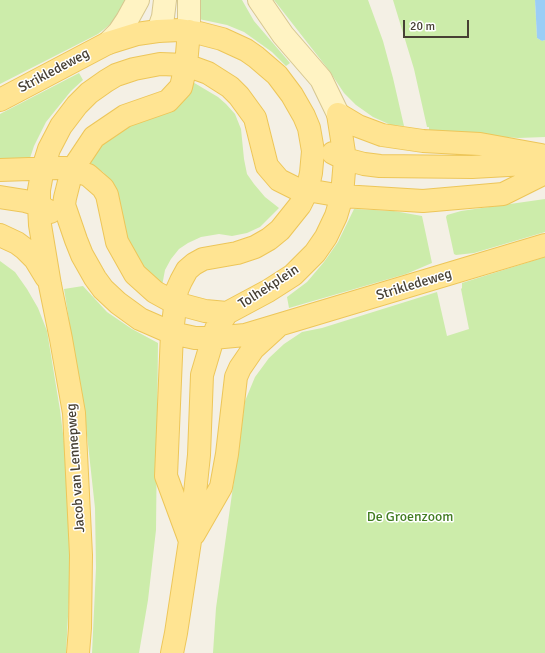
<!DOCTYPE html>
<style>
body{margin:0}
#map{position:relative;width:545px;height:653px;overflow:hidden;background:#f4f0e5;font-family:Signika,sans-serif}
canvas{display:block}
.scale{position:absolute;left:403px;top:20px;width:66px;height:18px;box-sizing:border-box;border:2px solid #474034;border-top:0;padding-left:5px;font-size:12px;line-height:14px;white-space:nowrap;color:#474034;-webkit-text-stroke:3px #fff;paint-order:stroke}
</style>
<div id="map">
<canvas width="545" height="653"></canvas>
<div class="scale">20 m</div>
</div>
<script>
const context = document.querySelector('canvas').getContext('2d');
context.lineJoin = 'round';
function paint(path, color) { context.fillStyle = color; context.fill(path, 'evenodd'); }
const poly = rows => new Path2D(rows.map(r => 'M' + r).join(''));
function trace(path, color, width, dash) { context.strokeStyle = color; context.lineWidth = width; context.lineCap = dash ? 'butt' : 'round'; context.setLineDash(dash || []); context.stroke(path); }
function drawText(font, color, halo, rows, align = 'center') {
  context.font = font + ' Signika,sans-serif'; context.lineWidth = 3; context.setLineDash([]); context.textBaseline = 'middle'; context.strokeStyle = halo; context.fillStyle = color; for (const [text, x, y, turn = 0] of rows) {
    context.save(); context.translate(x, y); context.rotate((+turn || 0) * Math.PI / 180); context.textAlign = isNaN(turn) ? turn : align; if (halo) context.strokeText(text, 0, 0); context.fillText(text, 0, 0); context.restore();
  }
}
paint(poly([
 [0,0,131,0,118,18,98,34,0,84],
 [195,0,242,0,254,21,290,63,286,66,272,52,244,32,227,25,194,18],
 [274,0,368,0,383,41,393,78,404,126,391,125,373,117,356,105,344,93,328,69],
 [393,0,535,0,537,38,542,41,545,40,545,137,518,138,475,135,429,130,429,127,427,127,414,69],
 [79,73,83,80,71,91,46,122,34,146,29,161,0,162,0,114],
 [191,81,218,97,226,104,235,114,241,129,244,159,247,174,254,184,265,197,279,208,260,227,247,233,232,236,219,234,201,237,188,243,179,249,171,259,165,270,162,286,145,271,127,242,112,183,103,172,86,162,99,142],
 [545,199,545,232,474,253,456,255,454,254,446,217,447,215,461,211],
 [354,209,394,211,422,216,432,263,406,274,289,308,287,297,307,282,324,262,338,242],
 [545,257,545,653,213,653,216,608,245,401,255,377,269,358,284,344,302,332,322,328,437,292,447,336,469,329,461,289,462,288,462,283],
 [0,261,15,272,27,289,38,308,47,331,60,410,69,481,71,561,66,653,0,653],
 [83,286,107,312,132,329,158,343,156,530,148,600,139,653,92,653,96,568,95,508,86,426,64,289]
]), '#ccecaa');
paint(poly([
 [535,0,545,0,545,40,542,41,537,38]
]), '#9bcef6');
const secondary = poly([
 [259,0,283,35,321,79,338,114],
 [158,31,163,17,165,0],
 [189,31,189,0],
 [108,43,119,32,127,20,138,0]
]);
const primary = poly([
 [189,31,186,65,181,87,168,101,125,116,94,137,72,170,65,198,64,205,76,240,82,255,95,278,103,289,118,303,140,319,172,333,195,338,213,338,245,335,545,245],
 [0,100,108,43,137,34,158,31,180,30,199,33,222,39,246,50,256,57,277,75,292,95,304,116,309,128,313,151,311,173,307,191,300,205,280,230,269,239,255,247,237,253,203,259,194,264,187,270,181,281,177,290,172,333,166,476,190,541],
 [338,114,358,126,382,135,423,141,480,144,541,155],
 [333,153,345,159,364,164,380,166,472,167,545,163],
 [0,170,58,168,66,168,88,175,103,188,107,195,117,242,135,274,155,292,175,303,205,311,227,313],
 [0,197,25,201,39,205,50,212],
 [0,235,17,243,25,249,35,259,46,277],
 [194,534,221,487,227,454,236,377,240,368,253,349,276,328],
 [78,653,80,628,81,555,74,413,61,339,50,285,40,225,39,205,39,190,43,168,49,149,61,126,77,105,89,93,106,81,116,75,134,69,160,64,186,65,208,73,230,87,239,96,255,118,267,166,279,180,295,188,342,196,423,201,503,194,545,173],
 [172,653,176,633,190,541,199,455,202,375,213,338,216,329,227,313,268,291,293,275,315,253,326,237,336,216,342,196,343,183,345,159,338,114]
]);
trace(secondary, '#d7c790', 24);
trace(primary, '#edc659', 24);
trace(secondary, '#fff3c3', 22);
trace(primary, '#ffe492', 22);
drawText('14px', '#474034', '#fff', [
 ["Strikledeweg",54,71,-28],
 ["Strikledeweg",414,285,-17],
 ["Tolhekplein",269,287,-33],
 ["Jacob van Lennepweg",76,468,-94]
]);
drawText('14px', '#427d22', '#fff', [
 ["De Groenzoom",410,517]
]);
</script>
